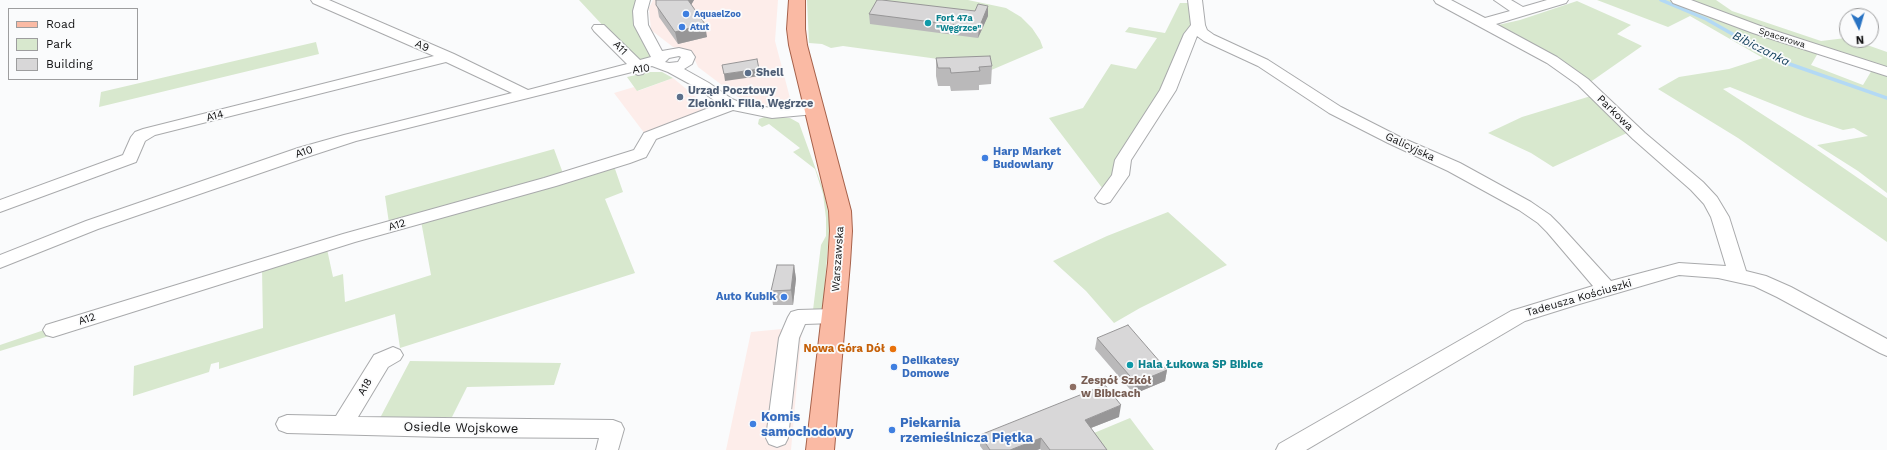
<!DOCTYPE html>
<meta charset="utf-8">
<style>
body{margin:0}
#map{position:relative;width:1887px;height:450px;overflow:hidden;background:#fafbfc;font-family:"Work Sans",sans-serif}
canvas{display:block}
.legend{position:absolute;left:8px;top:8px;width:130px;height:72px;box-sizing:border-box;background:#fafbfc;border:1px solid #9d9d9e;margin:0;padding:5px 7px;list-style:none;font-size:12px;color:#111112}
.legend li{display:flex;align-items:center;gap:8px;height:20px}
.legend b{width:20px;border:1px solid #9d9d9e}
.north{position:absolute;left:1839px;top:8px;width:40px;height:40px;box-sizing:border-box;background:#fafbfc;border:1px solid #9d9d9e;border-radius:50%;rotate:175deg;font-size:11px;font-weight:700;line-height:16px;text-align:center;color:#111112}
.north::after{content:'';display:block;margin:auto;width:14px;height:18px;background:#2973c3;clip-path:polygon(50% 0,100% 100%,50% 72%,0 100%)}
</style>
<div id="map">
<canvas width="1887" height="450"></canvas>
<ul class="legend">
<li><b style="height:5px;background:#fabaa4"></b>Road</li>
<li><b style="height:11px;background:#d8e8ce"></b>Park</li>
<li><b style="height:11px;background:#d8d7d8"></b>Building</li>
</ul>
<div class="north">N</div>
</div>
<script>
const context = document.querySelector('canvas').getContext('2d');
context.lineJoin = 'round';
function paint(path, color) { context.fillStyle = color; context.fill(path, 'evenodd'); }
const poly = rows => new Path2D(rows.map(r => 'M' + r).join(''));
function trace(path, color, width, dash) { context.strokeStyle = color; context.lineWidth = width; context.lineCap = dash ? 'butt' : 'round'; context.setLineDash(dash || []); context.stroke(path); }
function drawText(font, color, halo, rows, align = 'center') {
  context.font = font + ' "Work Sans",sans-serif'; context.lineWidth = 3.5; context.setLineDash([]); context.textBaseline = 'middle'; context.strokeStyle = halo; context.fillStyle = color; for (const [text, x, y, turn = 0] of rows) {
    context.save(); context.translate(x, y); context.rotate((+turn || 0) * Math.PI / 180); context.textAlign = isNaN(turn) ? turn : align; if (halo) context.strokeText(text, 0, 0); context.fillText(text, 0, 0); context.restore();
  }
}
paint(poly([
 [653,0,778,0,775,41,790,98,771,106,743,101,698,67,691,51,673,47,651,30,649,8],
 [673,78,713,111,645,134,614,93,634,87,638,91],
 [802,327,791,450,726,450,751,332]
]), '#fdedea');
paint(poly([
 [579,0,639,0,635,23,641,39,651,57,642,61,635,60],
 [807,0,968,0,1006,8,1021,17,1032,28,1040,40,1043,48,989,71,982,65,843,46,831,48,822,44,809,43],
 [1597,0,1671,0,1818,53,1811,65,1863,85,1872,70,1887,75,1887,193,1858,171,1817,145,1868,136,1854,128,1843,130,1805,117,1730,87,1723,89,1813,147,1887,198,1887,242,1738,138,1658,89,1679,77,1729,69,1763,58,1690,16,1668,27],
 [1683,0,1716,0,1732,11,1821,41,1846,38,1847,40,1853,40,1887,52,1887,70],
 [1577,1,1631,25,1617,34,1642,46,1589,83,1501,29,1498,25,1520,20],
 [1180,3,1190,3,1192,26,1180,44,1169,76,1114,173,1103,189,1049,118,1083,108,1111,64,1136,69,1157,38,1125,32,1129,27,1165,33],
 [316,42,319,54,99,107,101,92],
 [649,72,662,72,673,78,637,91,627,77],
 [1591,96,1627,133,1553,167,1531,153,1488,133,1522,117],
 [767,116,790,118,799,123,824,192,829,217,829,233,823,307,820,310,813,310,821,245,826,236,826,218,823,194,815,169,793,152,800,148,769,124,762,127,758,124,759,119],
 [554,149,564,176,389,223,385,196],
 [614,166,623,192,605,199,635,273,400,348,395,314,219,369,219,362,211,364,209,372,133,396,134,366,263,328,262,268,327,249,333,277,343,274,345,302,431,275,421,221],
 [1168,212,1227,265,1140,308,1114,323,1086,291,1053,261,1107,236],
 [50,328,49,336,0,351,0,345],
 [410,361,561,363,554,385,467,387,452,417,380,418],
 [1130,418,1154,450,1107,450,1094,433]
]), '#d8e8ce');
trace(poly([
 [1661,0,1706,19,1778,60,1887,98]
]), '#b3d9f5', 3.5);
const minor = poly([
 [311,0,329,0,454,54,528,90,627,64,594,31,592,28,594,25,604,25,640,60,651,57,634,25,633,11,636,0,650,0,647,11,648,25,662,51,679,48,691,51,695,57,692,64,684,69,709,83,732,99,744,104,772,108,815,104,821,106,823,109,821,112,815,114,772,118,733,110,656,139,646,157,630,163,556,186,355,242,53,337,46,335,43,330,46,325,343,234,544,178,618,155,634,150,644,133,719,104,699,89,668,72,652,66,644,68,645,71,643,74,638,75,632,72,356,141,310,156,98,229,0,268,0,255,86,221,298,148,344,135,512,93,446,62,155,135,145,141,136,162,0,212,0,200,123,155,131,137,135,132,143,129,434,56,313,3,311,0],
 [679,56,681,57,678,62,669,63,665,62,669,58,679,56],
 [1188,0,1202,0,1205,25,1207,30,1214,35,1268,60,1341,107,1400,137,1460,163,1531,202,1550,215,1559,224,1611,281,1679,263,1726,266,1711,217,1704,204,1691,190,1633,139,1578,85,1547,63,1436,3,1434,0,1451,0,1485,18,1510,11,1494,0,1511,0,1523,7,1547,0,1568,0,1566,3,1496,24,1557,57,1588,79,1645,133,1703,182,1717,197,1729,217,1746,271,1766,276,1791,287,1887,339,1887,356,1880,353,1777,297,1754,286,1718,278,1679,275,1576,305,1525,321,1306,450,1276,450,1279,444,1511,311,1593,286,1547,232,1538,223,1519,210,1448,171,1388,143,1329,113,1258,66,1204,41,1197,36,1176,90,1131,160,1129,175,1110,202,1104,204,1098,202,1095,198,1112,175,1115,160,1160,90,1184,34,1191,25,1188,0],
 [1671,0,1691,0,1763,27,1887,67,1887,76,1753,33,1673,3,1671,0],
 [834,309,841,311,844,316,841,321,834,323,805,324,799,338,788,438,785,444,777,447,769,444,766,438,779,338,788,317,791,312,798,310,834,309],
 [393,347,400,350,403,355,400,360,388,367,358,417,613,420,621,423,624,429,618,450,596,450,599,438,444,437,287,433,279,430,276,424,279,418,287,415,336,416,374,355,393,347]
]);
const major = poly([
 [789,0,805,0,805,29,807,45,851,211,852,231,850,263,834,450,806,450,828,263,830,231,829,211,789,45,787,29,789,0]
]);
trace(minor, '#a9aaac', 2);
trace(major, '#a6614a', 2);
paint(minor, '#fff');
paint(major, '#fabaa4');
paint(poly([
 [656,0,694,0,691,5,707,37,678,44,659,17],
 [988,6,988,16,978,38,870,24,869,14,975,11],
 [936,58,992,66,991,84,979,85,979,90,951,91,950,86,938,86,936,76],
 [794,265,796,279,793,305,773,305,771,291],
 [1097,338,1167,370,1165,381,1134,394,1095,349],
 [1119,417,1091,428,1107,450,1041,450,1040,449,1037,450,983,450,980,446,980,435]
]), '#bab9ba');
paint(poly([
 [686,0,694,0,688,10],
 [988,6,988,16,978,38,979,28],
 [705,24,707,37,678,44,675,32],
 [759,69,760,76,725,81,724,74],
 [794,265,796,279,793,305,791,290],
 [1167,370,1165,381,1134,394,1136,383],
 [1121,405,1119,417,1083,431,1085,420],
 [1041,438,1040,449,1037,450,1010,450]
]), '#979697');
const building = poly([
 [656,0,688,0,705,24,675,32,656,5,656,0],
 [877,0,882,0,975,11,978,4,988,6,979,28,869,14,877,0],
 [990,56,992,66,979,67,980,71,951,73,950,68,938,68,936,58,990,56],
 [757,59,759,69,724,74,722,65,757,59],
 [777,265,794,265,791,290,771,291,777,265],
 [1128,325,1167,370,1136,383,1097,338,1128,325],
 [1105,385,1121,405,1085,420,1107,450,1050,450,1041,438,1010,450,990,450,980,435,1105,385]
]);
paint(building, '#d8d7d8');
trace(building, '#979697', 1);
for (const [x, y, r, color] of [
 [686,14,4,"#3f7fe0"],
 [928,23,4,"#0f9aa8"],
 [682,27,4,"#3f7fe0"],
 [748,73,4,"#5c6f8a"],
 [680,97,4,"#5c6f8a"],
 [985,158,4,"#3f7fe0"],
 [784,297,4,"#3f7fe0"],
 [893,349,4,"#e8710a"],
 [1130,365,4,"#0f9aa8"],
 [894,367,4,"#3f7fe0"],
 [1073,387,4,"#8d6e63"],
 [753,424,4,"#3f7fe0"],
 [892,430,4,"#3f7fe0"]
]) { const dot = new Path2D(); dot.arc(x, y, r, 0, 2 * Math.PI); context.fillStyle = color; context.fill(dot); trace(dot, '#fafbfc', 1.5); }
drawText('bold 9px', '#366cbe', '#fafbfc', [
 ["AquaelZoo",694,14],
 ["Atut",690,27]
], 'left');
drawText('bold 9px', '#0d838f', '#fafbfc', [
 ["Fort 47a",936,18],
 ["\"Węgrzce\"",936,28]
], 'left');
drawText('9px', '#111112', '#fafbfc', [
 ["Spacerowa",1782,38,18]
]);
drawText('11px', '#111112', '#fafbfc', [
 ["A9",422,46,24],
 ["A11",620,48,46],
 ["A10",641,69,-8],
 ["Parkowa",1615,113,44],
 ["A14",215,116,-14],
 ["Galicyjska",1410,147,25],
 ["A10",304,152,-18],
 ["A12",397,225,-16],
 ["Warszawska",838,259,-86],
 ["Tadeusza Kościuszki",1579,298,-16],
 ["A12",87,319,-18],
 ["A18",365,387,-60]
]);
drawText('bold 11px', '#4e5e75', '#fafbfc', [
 ["Shell",756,73],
 ["Urząd Pocztowy",688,91],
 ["Zielonki. Filia, Węgrzce",688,104]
], 'left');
drawText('bold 11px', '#366cbe', '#fafbfc', [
 ["Harp Market",993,152],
 ["Budowlany",993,165],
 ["Auto Kubik",776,297,"right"],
 ["Delikatesy",902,361],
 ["Domowe",902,374]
], 'left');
drawText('bold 11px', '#c56008', '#fafbfc', [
 ["Nowa Góra Dół",885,349]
], 'right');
drawText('bold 11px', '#0d838f', '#fafbfc', [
 ["Hala Łukowa SP Bibice",1138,365]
], 'left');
drawText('bold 11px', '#785e54', '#fafbfc', [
 ["Zespół Szkół",1081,381],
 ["w Bibicach",1081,394]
], 'left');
drawText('italic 12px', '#103e5a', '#fafbfc', [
 ["Bibiczanka",1761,49,27]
]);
drawText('bold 13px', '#366cbe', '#fafbfc', [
 ["Komis",761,417],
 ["samochodowy",761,432],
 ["Piekarnia",900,423],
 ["rzemieślnicza Piętka",900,438]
], 'left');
drawText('13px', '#111112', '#fafbfc', [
 ["Osiedle Wojskowe",461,428,1]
]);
</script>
